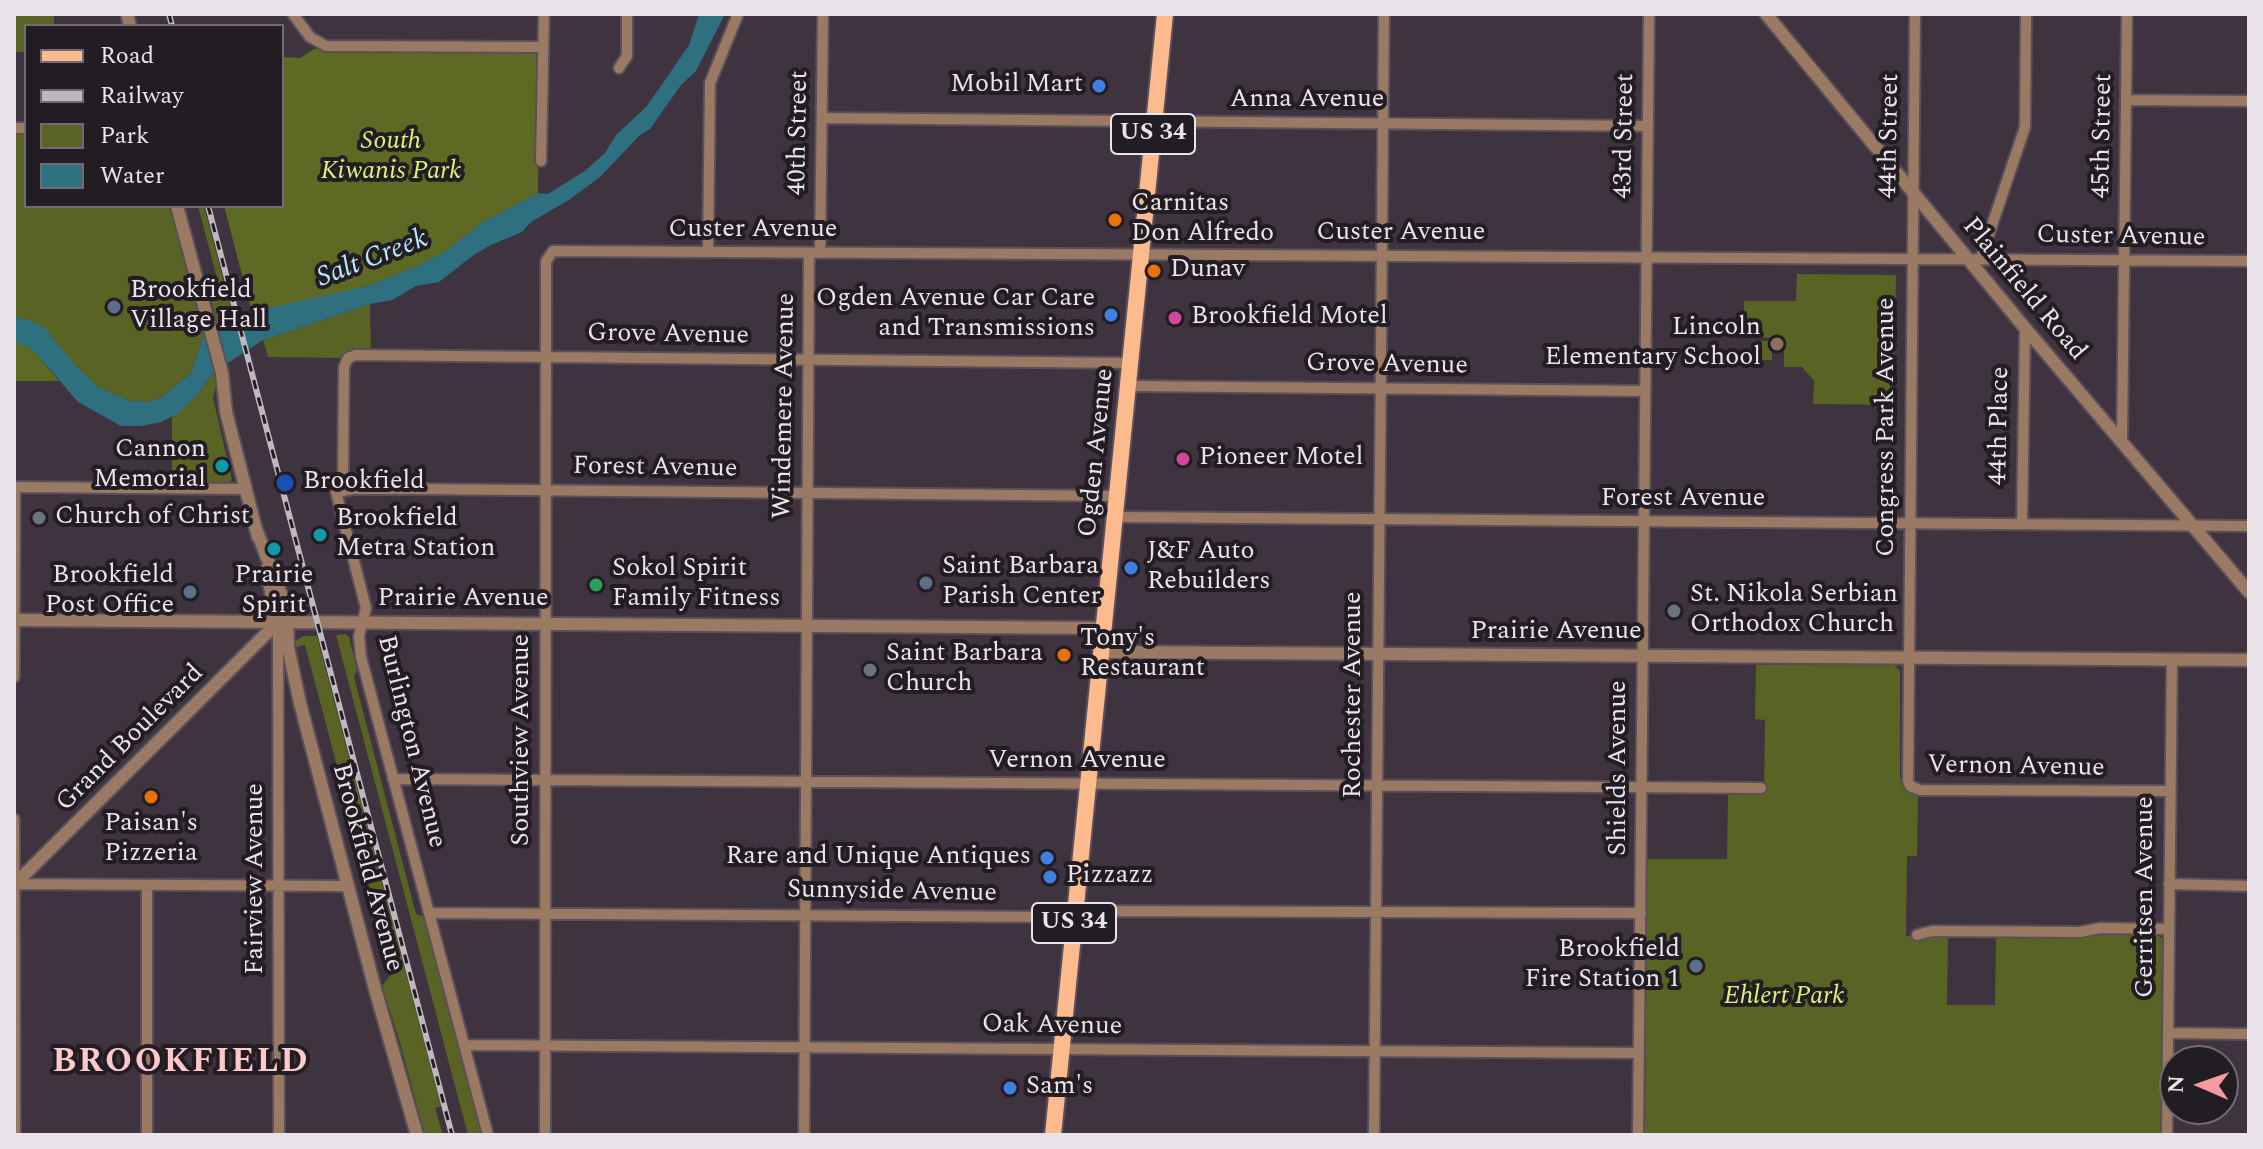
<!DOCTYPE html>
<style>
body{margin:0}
#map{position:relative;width:2263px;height:1149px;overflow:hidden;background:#3e333e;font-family:Spectral,serif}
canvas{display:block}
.frame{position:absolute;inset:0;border:16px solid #eae3ea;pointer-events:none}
.legend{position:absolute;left:24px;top:24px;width:260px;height:184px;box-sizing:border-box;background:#221d22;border:2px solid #726c72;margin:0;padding:10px 14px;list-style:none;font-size:24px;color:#eae3ea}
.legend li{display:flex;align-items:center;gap:16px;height:40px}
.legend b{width:40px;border:2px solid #726c72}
.north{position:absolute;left:2159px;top:1045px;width:80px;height:80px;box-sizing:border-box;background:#221d22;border:2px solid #726c72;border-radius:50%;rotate:272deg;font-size:22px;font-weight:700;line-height:32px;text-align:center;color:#eae3ea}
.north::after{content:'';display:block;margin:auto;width:28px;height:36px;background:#f59b9e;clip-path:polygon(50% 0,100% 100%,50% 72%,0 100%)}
</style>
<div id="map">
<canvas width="2263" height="1149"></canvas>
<div class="frame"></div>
<ul class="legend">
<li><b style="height:10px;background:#fdba8c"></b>Road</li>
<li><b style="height:10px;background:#c0b8c0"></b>Railway</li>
<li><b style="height:22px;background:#596424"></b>Park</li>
<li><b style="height:22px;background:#2f7080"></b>Water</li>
</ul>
<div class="north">N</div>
</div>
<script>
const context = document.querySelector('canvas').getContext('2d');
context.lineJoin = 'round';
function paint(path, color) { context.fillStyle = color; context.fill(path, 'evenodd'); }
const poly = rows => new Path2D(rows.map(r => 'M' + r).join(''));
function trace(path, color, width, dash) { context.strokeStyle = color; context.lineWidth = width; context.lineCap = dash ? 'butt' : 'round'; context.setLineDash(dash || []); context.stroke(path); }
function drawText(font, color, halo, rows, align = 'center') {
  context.font = font + ' Spectral,serif'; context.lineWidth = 8; context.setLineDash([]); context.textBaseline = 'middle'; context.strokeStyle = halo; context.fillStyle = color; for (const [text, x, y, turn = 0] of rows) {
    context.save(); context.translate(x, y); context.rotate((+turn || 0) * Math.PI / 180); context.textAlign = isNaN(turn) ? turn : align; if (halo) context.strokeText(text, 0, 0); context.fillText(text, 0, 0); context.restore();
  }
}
paint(poly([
 [14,14,54,14,54,26,26,26,26,52,14,52],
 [14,133,26,133,26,206,171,206,204,335,191,373,162,397,149,402,131,401,98,387,28,320,14,317],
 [198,206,204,206,233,316,223,322,219,331,206,281,217,278],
 [1797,274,1896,275,1894,405,1813,404,1814,381,1802,367,1784,367,1784,338,1744,337,1744,301,1796,301],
 [370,304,371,352,343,358,268,357,263,340],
 [1753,341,1772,341,1772,360,1753,360],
 [214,372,217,382,213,398,232,480,226,484,172,484,172,417,197,395],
 [345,634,349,637,357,670,354,677,416,914,426,917,483,1135,468,1135,336,635],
 [304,636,317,636,441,1106,435,1108,443,1135,425,1135,399,1039,382,986,392,973,305,645,294,648,293,642],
 [1756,665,1894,665,1900,671,1900,778,1903,787,1918,797,1917,856,1907,856,1906,936,1948,937,1947,1005,1995,1005,1996,937,2079,938,2098,934,2156,934,2162,938,2162,1135,1645,1135,1647,859,1727,859,1728,794,1764,793,1765,720,1755,719]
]), '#596424');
paint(poly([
 [314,49,536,52,540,58,538,193,481,223,446,251,417,266,367,286,252,313,224,206,282,206,282,57,300,58],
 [14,341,33,350,59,381,14,381]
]), '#5e6924');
paint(poly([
 [699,14,725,14,696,71,681,85,650,129,640,135,600,177,569,200,531,222,522,232,491,245,475,254,439,282,416,286,392,300,370,304,263,340,214,372,197,395,177,414,161,422,141,426,121,426,78,402,33,350,14,341,14,317,28,320,44,327,73,363,98,387,131,401,149,402,162,397,191,373,204,335,219,331,223,322,233,316,367,286,417,266,446,251,481,223,538,193,548,194,586,170,605,153,616,135,646,107,663,83,689,45]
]), '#2f7080');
const minor = poly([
 [293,14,310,37,326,46,543,47],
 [1915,14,1908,781,1910,786,1920,790,2170,791],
 [619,68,627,56,627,14],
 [2126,100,2249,101],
 [822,118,1648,126],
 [14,128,26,128],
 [541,161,544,14],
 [708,252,710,83,738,14],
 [820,253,823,14],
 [1981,258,2025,127,2026,14],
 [1130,386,1644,391],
 [2122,442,2127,14],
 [14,487,245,489],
 [336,492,354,489,420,489,1118,496],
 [1116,517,2249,526],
 [2022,524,2025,328],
 [278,622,279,1135],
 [14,677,15,487],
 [393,779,1761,788],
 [14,819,15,1135],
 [14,884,348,886],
 [2169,884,2249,886],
 [429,913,1061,917,1090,911,1641,913],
 [1917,935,1932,931,2080,932,2100,928,2168,929],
 [2168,1033,2249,1034],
 [464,1045,1639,1053],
 [147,1135,147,885],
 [488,1135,361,657,359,636,366,608,336,492,343,477,344,367,348,358,356,355,1132,363],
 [545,1135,546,261,553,251,2249,261],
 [804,1135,809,254],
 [1374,1135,1384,14],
 [1638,1135,1649,14],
 [2167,1135,2172,660]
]);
const tertiary = poly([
 [127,14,130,26],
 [1766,14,2025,328,2249,592],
 [177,206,222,373,226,412,258,537],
 [256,529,287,610,288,647,300,703,375,989,417,1135],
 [266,570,278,622],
 [14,620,1104,628],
 [1102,652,2249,660],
 [14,885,278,622]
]);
const primary = poly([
 [1053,1135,1165,14]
]);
trace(minor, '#5a4f5a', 14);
trace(tertiary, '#5a4f5a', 16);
trace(primary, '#5a4f5a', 20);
trace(minor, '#9a7a63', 10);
trace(tertiary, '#9a7a63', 12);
trace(primary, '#fdba8c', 16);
const rail = poly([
 [169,14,172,26],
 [208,206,452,1135]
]);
trace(rail, '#c0b8c0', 6);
trace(rail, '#221d22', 3, [9]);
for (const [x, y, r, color] of [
 [1099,86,8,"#3f7fe0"],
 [1115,220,8,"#e8710a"],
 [1154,271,8,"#e8710a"],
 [114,307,8,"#5c6f8a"],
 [1111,315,8,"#3f7fe0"],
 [1175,318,8,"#d1479c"],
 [1777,344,8,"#8d6e63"],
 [1183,459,8,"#d1479c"],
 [222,466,8,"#0f9aa8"],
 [285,483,10,"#1a4fb4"],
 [39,518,8,"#6b7280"],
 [320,535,8,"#0f9aa8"],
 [274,549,8,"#0f9aa8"],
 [1131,568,8,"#3f7fe0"],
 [926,583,8,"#5c6f8a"],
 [596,585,8,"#2e9e5b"],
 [190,592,8,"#5c6f8a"],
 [1674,611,8,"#6b7280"],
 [1064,655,8,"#e8710a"],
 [870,670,8,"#6b7280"],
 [151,797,8,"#e8710a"],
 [1047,858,8,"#3f7fe0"],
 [1050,877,8,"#3f7fe0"],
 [1696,966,8,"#5c6f8a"],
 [1010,1088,8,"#3f7fe0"]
]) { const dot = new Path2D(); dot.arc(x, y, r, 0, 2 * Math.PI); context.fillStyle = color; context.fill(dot); trace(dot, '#221d22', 3); }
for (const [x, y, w] of [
 [1153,134,84],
 [1074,923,84]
]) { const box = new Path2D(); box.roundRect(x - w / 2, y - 20, w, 40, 6); context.fillStyle = '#221d22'; context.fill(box); trace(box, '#eae3ea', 2); }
drawText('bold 24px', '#eae3ea', null, [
 ["US 34",1153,134],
 ["US 34",1074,923]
]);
drawText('26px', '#eae3ea', '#221d22', [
 ["Mobil Mart",1083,86,"right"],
 ["Carnitas",1131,205],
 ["Don Alfredo",1131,235],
 ["Dunav",1170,271],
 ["Brookfield",130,292],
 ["Village Hall",130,322],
 ["Ogden Avenue Car Care",1095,300,"right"],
 ["and Transmissions",1095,330,"right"],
 ["Brookfield Motel",1191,318],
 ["Lincoln",1761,329,"right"],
 ["Elementary School",1761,359,"right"],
 ["Cannon",206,451,"right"],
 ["Memorial",206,481,"right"],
 ["Pioneer Motel",1199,459],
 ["Brookfield",303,483],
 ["Church of Christ",55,518],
 ["Brookfield",336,520],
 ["Metra Station",336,550],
 ["J&F Auto",1147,553],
 ["Rebuilders",1147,583],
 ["Saint Barbara",942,568],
 ["Parish Center",942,598],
 ["Sokol Spirit",612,570],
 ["Family Fitness",612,600],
 ["Brookfield",174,577,"right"],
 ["Post Office",174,607,"right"],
 ["Prairie",274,577,"center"],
 ["Spirit",274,607,"center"],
 ["St. Nikola Serbian",1690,596],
 ["Orthodox Church",1690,626],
 ["Tony's",1080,640],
 ["Restaurant",1080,670],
 ["Saint Barbara",886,655],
 ["Church",886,685],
 ["Paisan's",151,825,"center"],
 ["Pizzeria",151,855,"center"],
 ["Rare and Unique Antiques",1031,858,"right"],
 ["Pizzazz",1066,877],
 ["Brookfield",1680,951,"right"],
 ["Fire Station 1",1680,981,"right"],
 ["Sam's",1026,1088]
], 'left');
drawText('26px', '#eae3ea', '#221d22', [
 ["Anna Avenue",1307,101],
 ["40th Street",800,133,-89],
 ["43rd Street",1626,136,-89],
 ["44th Street",1891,136,-89],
 ["45th Street",2104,136,-89],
 ["Custer Avenue",753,231],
 ["Custer Avenue",1401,234],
 ["Custer Avenue",2121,238,1],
 ["Plainfield Road",2023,290,50],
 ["Grove Avenue",668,336,1],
 ["Grove Avenue",1387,366,1],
 ["Windemere Avenue",786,406,-89],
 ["44th Place",2001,426,-89],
 ["Congress Park Avenue",1888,427,-90],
 ["Ogden Avenue",1098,453,-84],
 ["Forest Avenue",655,469,1],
 ["Forest Avenue",1683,500],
 ["Prairie Avenue",463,600],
 ["Prairie Avenue",1556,633],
 ["Rochester Avenue",1355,695,-90],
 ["Grand Boulevard",131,739,-45],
 ["Southview Avenue",523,740,-90],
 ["Burlington Avenue",410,742,76],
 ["Vernon Avenue",1077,762],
 ["Shields Avenue",1620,768,-90],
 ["Vernon Avenue",2016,768,1],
 ["Brookfield Avenue",366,868,75],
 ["Fairview Avenue",257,879,-90],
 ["Sunnyside Avenue",892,893,1],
 ["Gerritsen Avenue",2147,897,-90],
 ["Oak Avenue",1052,1027,1]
]);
drawText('italic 26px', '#ddf17a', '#221d22', [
 ["South",391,143],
 ["Kiwanis Park",391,173],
 ["Ehlert Park",1784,998]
]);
drawText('italic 28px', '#b5eafa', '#221d22', [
 ["Salt Creek",373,260,-21]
]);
context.letterSpacing = '2px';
drawText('bold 34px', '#fec9ca', '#221d22', [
 ["BROOKFIELD",181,1064]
]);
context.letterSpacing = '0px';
</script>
